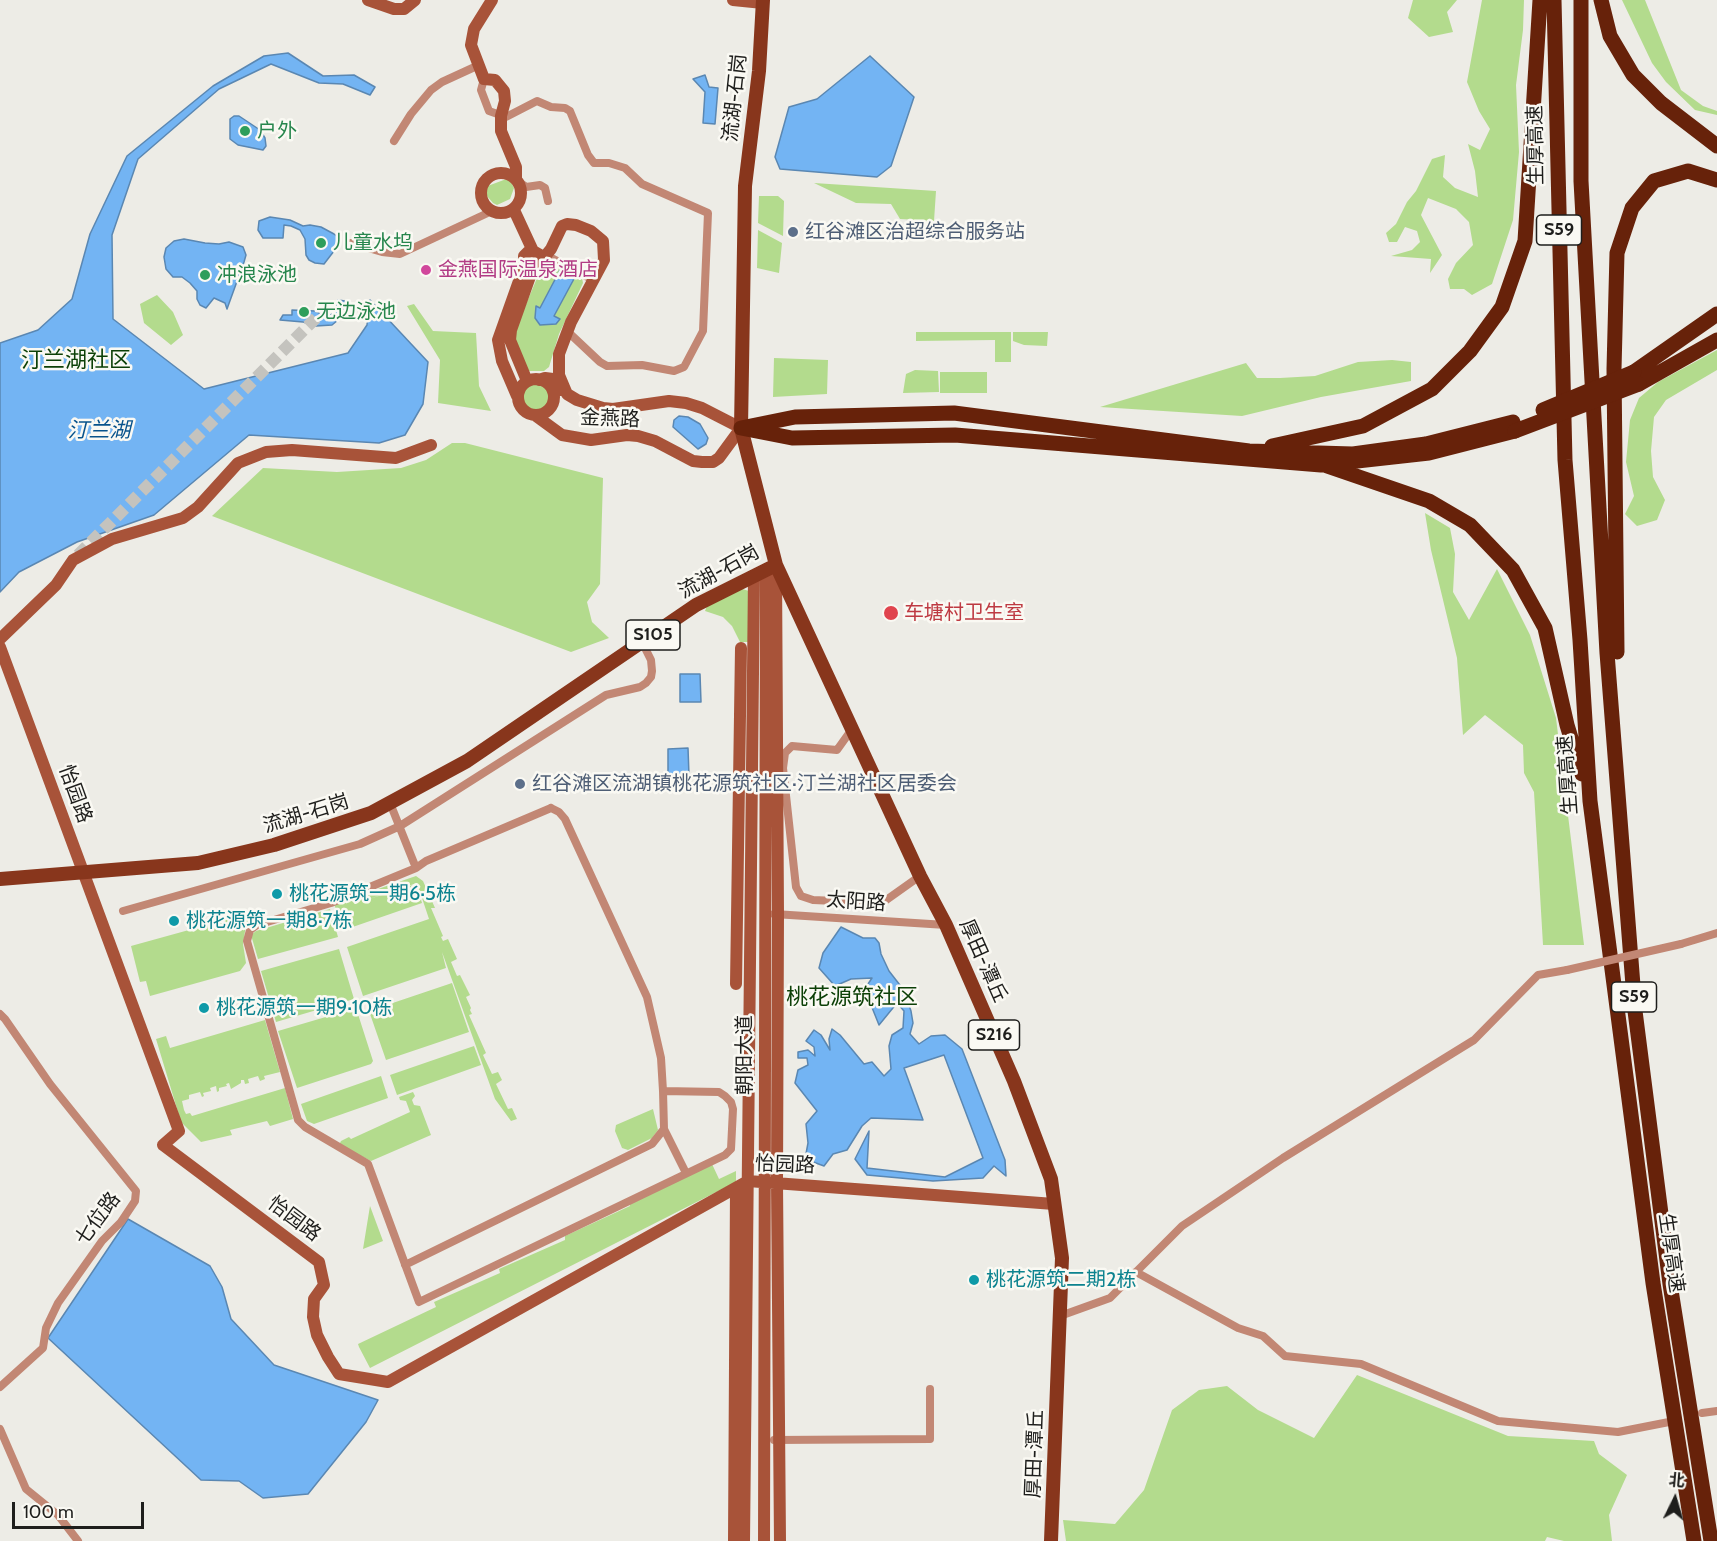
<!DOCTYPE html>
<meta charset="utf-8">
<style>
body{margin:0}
#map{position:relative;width:1717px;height:1541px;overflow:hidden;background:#edece6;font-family:Cabin,"Noto Sans SC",sans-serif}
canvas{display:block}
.north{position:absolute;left:1645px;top:1469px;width:60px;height:60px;-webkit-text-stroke:4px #faf9f3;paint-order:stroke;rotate:5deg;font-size:16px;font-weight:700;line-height:24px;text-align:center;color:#1e1e1c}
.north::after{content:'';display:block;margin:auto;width:21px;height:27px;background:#1e1e1c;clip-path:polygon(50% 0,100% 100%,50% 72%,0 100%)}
.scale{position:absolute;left:12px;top:1502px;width:132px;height:27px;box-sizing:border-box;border:3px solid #1e1e1c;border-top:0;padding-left:8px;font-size:18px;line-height:21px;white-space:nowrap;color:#1e1e1c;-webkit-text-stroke:4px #faf9f3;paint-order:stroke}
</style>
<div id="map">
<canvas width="1717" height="1541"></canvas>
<div class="north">北</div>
<div class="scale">100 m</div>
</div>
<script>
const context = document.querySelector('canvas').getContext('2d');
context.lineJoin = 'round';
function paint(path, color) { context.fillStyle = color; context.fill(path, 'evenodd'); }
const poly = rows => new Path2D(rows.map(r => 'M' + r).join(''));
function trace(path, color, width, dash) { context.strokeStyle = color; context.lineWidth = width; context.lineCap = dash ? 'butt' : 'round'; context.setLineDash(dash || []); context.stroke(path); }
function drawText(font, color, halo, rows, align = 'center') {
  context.font = font + ' Cabin,"Noto Sans SC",sans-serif'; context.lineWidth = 5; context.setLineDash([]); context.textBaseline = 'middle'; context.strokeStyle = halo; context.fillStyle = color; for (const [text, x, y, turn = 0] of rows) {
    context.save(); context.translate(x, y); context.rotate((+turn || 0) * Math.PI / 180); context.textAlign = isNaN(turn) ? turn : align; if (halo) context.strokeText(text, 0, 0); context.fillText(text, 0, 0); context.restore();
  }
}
paint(poly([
 [1413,0,1457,0,1447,12,1453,32,1429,37,1408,18],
 [1482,0,1524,0,1523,30,1516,85,1519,152,1513,220,1492,284,1472,295,1464,289,1450,289,1448,279,1456,263,1473,245,1469,222,1456,209,1428,198,1421,215,1442,255,1430,273,1431,259,1391,256,1412,250,1420,242,1417,231,1405,227,1397,242,1389,242,1386,233,1396,224,1407,202,1416,191,1432,159,1445,155,1443,177,1455,188,1478,197,1475,171,1468,144,1480,150,1490,129,1479,111,1467,82],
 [1622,0,1645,0,1681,90,1703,106,1717,111,1717,115,1695,110,1666,82,1652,63],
 [509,178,514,188,510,199,497,205,493,203,487,196,485,187],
 [814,183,936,191,934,221,900,219,891,204,856,203],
 [759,196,778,196,784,201,783,236,758,223],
 [758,230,782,243,779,273,757,268],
 [553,262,582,278,583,283,559,334,549,367,544,371,527,371,514,340,516,328,540,271,546,265],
 [157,295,173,312,183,335,171,345,144,323,140,304],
 [414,304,433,331,476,333,479,386,491,411,438,403,440,360,407,306],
 [916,332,1011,332,1011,362,995,362,995,340,916,341],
 [1013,332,1048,332,1047,346,1024,345,1013,341],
 [1717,350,1717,370,1666,400,1654,417,1651,451,1653,477,1665,500,1657,520,1637,526,1625,514,1634,496,1626,462,1630,420,1639,398,1658,382],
 [774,358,828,360,827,394,773,397],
 [1392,360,1411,362,1411,381,1321,397,1242,416,1100,407,1246,363,1257,378,1280,378,1315,376,1358,362],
 [915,370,938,371,939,392,903,393,906,374],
 [940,372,987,372,987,393,940,393],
 '520 397a15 15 0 1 1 30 0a15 15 0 1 1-30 0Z',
 [452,443,465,443,603,478,600,584,587,602,592,622,609,638,571,652,212,516,263,468,337,472,401,468,426,460],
 [1425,513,1450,528,1455,554,1453,592,1469,620,1497,569,1530,635,1556,718,1584,945,1543,945,1534,792,1524,773,1523,745,1485,715,1463,735,1457,658,1431,550],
 [739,588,749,591,749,642,740,642,732,626,723,617,705,611,707,606],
 [416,876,423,881,435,908,431,908,443,936,441,937,443,941,448,939,457,959,451,962,457,976,460,975,470,995,466,997,471,1008,470,1010,472,1014,469,1015,486,1053,483,1055,492,1074,498,1072,502,1080,496,1084,508,1109,512,1108,517,1119,511,1121,495,1099,442,952,446,968,363,996,347,947,429,919,417,883,360,902,416,884,422,903,344,930,334,904],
 [330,909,338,937,258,959,251,935,256,931],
 [254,912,256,919,246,925,243,944,246,963,240,971,150,996,146,981,140,982,131,946],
 [339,949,354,999,276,1022,261,971],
 [452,983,469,1032,386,1060,369,1011],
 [353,1009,357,1011,373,1061,371,1064,297,1088,278,1031],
 [265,1020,280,1072,264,1076,265,1079,260,1081,258,1076,248,1079,249,1083,245,1084,244,1080,241,1080,241,1083,231,1089,229,1083,226,1084,227,1086,219,1088,219,1091,217,1092,216,1086,210,1088,211,1091,203,1093,204,1096,202,1097,200,1092,189,1095,189,1099,182,1101,184,1110,186,1114,190,1113,192,1116,285,1088,293,1119,270,1126,267,1121,230,1130,232,1135,201,1142,181,1122,156,1039,166,1036,170,1048],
 [474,1046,481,1065,397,1095,390,1075],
 [381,1076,388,1098,314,1124,307,1121,301,1104],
 [413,1092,415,1096,412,1100,414,1105,420,1106,431,1135,371,1161,339,1145,341,1141,349,1137,351,1139,410,1112,406,1101,400,1100,399,1097],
 [653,1109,658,1130,652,1138,628,1150,622,1148,615,1131,616,1125],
 [712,1164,719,1179,736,1171,736,1182,370,1368,359,1347,358,1344,436,1307,434,1302,500,1273,499,1269,565,1240,565,1236,630,1206,629,1202],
 [370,1206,383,1241,363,1249],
 [1357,1375,1508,1436,1594,1441,1599,1454,1627,1475,1609,1515,1612,1541,1564,1541,1547,1537,1545,1541,1066,1541,1063,1520,1115,1524,1144,1490,1172,1410,1199,1390,1227,1386,1258,1410,1314,1438]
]), '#b3db8d');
const water = poly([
 [288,53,323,76,354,75,375,87,370,95,343,84,319,83,271,64,219,89,138,159,112,235,113,319,204,389,348,353,367,325,370,300,428,362,423,404,405,435,379,443,249,435,154,515,77,542,19,572,0,592,0,343,38,330,72,299,90,234,127,156,213,86,264,56,288,53],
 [870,56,914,97,891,166,877,177,780,169,775,157,789,107,817,99,870,56],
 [705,75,709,87,718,88,715,124,703,123,705,92,693,79,705,75],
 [234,116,239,116,260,130,265,138,266,146,263,150,238,145,230,139,230,119,234,116],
 [270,217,290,220,303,226,310,225,321,227,334,234,339,238,334,251,324,264,315,263,309,260,306,255,305,239,300,230,291,226,284,225,283,238,263,238,258,230,259,221,270,217],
 [184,239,205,243,219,244,229,242,243,247,246,255,244,262,227,309,225,303,214,298,206,308,200,305,197,299,197,291,190,283,182,277,173,277,166,269,164,257,166,248,174,241,184,239],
 [560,270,575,277,554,316,560,319,556,324,540,325,535,318,536,306,540,308,560,270],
 [338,300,345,301,344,309,338,320,332,325,316,326,303,322,280,320,283,315,292,315,292,310,315,311,325,316,329,316,333,313,338,300],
 [679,416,688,417,700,424,708,438,706,444,698,449,673,427,674,420,679,416],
 [680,674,700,674,701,702,680,702,680,674],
 [688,748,689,776,668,777,668,749,688,748],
 [841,927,863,938,875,938,879,943,881,954,889,971,903,989,911,1011,913,1023,910,1034,919,1044,931,1036,945,1035,962,1049,1005,1160,1006,1176,994,1166,983,1178,933,1181,867,1175,855,1159,869,1131,867,1168,945,1177,983,1158,944,1055,904,1068,923,1120,871,1118,862,1126,847,1150,833,1154,824,1166,805,1159,808,1143,806,1124,817,1111,795,1083,798,1070,808,1065,807,1058,798,1058,798,1052,808,1050,815,1056,814,1047,806,1041,814,1030,821,1035,830,1050,829,1039,832,1029,840,1035,864,1064,872,1062,884,1076,891,1069,889,1046,892,1035,903,1028,904,1011,897,1003,879,1025,871,1005,860,996,872,978,851,979,835,986,819,968,823,953,841,927],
 [128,1219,210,1266,222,1287,231,1319,274,1365,378,1400,366,1422,308,1494,263,1498,239,1481,201,1480,48,1338,128,1219]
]);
paint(water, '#73b4f3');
trace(water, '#5a87b2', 1.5);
trace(poly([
 [78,555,321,313]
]), '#c4c3be', 12, [12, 6]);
trace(poly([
 [484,79,481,90,489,111,506,117,537,101,551,107,565,108,570,111,588,155,594,163,609,163,625,168,642,184,708,213,703,331,684,367,674,371,642,365,607,366,600,362,567,331],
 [394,141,411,114,431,90,442,82,479,65],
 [516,179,526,187,540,185,545,188,548,201],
 [351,243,382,252,400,254,492,211],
 [546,255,593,280],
 [852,729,837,750,792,746,785,753,783,768,796,887,801,896,813,900,882,903,920,876],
 [390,803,416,868],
 [551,808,559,812,565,819,647,997,661,1058,663,1091,719,1092,725,1096,731,1102,733,1109,731,1149,725,1155,419,1302,368,1164,305,1127,298,1120,247,941,250,930,257,925,331,903,416,868,426,861,551,808],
 [123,911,360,844,400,826,606,695,640,687,646,683,651,677,652,671,651,660,642,642],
 [774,914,946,925],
 [1681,944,1717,933],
 [0,1014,5,1019,50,1084,136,1191,135,1201,121,1222,102,1241,58,1303,46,1328,43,1348,0,1387],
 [663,1091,664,1129,686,1173],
 [405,1265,652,1144,664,1129],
 [1136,1272,1238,1328,1263,1336,1285,1356,1361,1364,1498,1421,1618,1432,1669,1422],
 [1060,1316,1110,1298,1182,1226,1283,1158,1474,1040,1538,975,1567,970],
 [1702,1413,1717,1411],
 [0,1429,26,1489,58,1515,78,1541],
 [774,1440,930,1439,930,1389]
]), '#c28774', 8);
trace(poly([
 [368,0,394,9,404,9,415,0],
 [492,0,474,29,471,45,484,79,495,80,504,91,505,101,501,116,501,131,516,167,516,179],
 [733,0,763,3],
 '481 193a20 20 0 1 1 40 0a20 20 0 1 1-40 0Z',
 [514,210,533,251],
 [541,261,540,255,533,251,528,252,524,256,524,262,528,267,533,268,538,265,551,249,562,226,567,224,576,225,591,231,603,241,604,260,571,322,559,354,559,375,567,394,577,400,603,408,613,409,669,401,686,403,702,408,741,428],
 '518 397a18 18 0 1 1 36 0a18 18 0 1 1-36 0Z',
 [539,380,545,378,553,379,561,390],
 [527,381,510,340,511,330,533,268],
 [517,396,502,361,498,340,525,264],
 [536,416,562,435,591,440,627,435,638,436,655,441,693,461,702,462,713,462,719,458,741,428],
 [776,567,778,914,777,1183,780,1541],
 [0,639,56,585,73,560,112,539,183,518,198,507,238,463,266,452,292,450,396,458,431,445],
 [0,647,179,1131,163,1145,319,1262,324,1285,314,1299,313,1317,317,1335,328,1357,339,1374,388,1382,748,1181,1054,1204],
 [736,984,741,648],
 [734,1541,736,1188],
 [744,1541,754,576],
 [764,1541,766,570]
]), '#a85339', 12);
trace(poly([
 [776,565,920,876,946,925,1014,1081,1051,1179,1062,1258,1051,1541],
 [0,879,198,863,274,845,371,813,467,761,696,605,776,565,741,428,745,186,759,71,763,0]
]), '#88361c', 14);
trace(poly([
 [1554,0,1565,460,1580,640,1590,801,1653,1283,1694,1541],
 [1581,0,1581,181,1607,653,1635,1011,1670,1284,1711,1541],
 [1601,0,1610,36,1633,75,1661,103,1717,146],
 [1634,372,1717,314],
 [1639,384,1717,340],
 [1513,422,1426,444,1353,454,1249,451,954,413,795,417,741,428,792,438,955,435,1321,465,1429,453,1515,431],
 [1272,446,1363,426,1432,389,1470,351,1502,307,1525,241,1540,0],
 [1327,466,1429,501,1470,525,1513,570,1545,628,1567,725,1582,774],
 [1617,652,1614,369,1617,253,1632,208,1654,181,1688,171,1717,180]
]), '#67220a', 15);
trace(poly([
 [1567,970,1681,944]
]), '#c28774', 8);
trace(poly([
 [1543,410,1634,372],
 [1515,431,1639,384]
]), '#67220a', 15);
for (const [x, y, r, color] of [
 [245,131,6,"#2e9e5b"],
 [793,232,6,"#5c6f8a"],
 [321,243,6,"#2e9e5b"],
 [426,270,6,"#d1479c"],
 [205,275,6,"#2e9e5b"],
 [304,312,6,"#2e9e5b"],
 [891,613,8,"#e0444e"],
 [520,784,6,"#5c6f8a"],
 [277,894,6,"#0f9aa8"],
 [174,921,6,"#0f9aa8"],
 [204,1008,6,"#0f9aa8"],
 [974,1280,6,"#0f9aa8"]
]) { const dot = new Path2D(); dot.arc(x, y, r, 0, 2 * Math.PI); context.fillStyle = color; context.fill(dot); trace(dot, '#faf9f3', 2); }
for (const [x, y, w] of [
 [1559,230,45],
 [653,635,54],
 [1634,997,45],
 [994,1035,51]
]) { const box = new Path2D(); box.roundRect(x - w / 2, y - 15, w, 30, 4.5); context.fillStyle = '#faf9f3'; context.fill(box); trace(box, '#1e1e1c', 1.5); }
drawText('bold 18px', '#1e1e1c', null, [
 ["S59",1559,230],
 ["S105",653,635],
 ["S59",1634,997],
 ["S216",994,1035]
]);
drawText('20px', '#1e1e1c', '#faf9f3', [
 ["流湖-石岗",735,98,-84],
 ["生厚高速",1536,145,-91],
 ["金燕路",610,419,2],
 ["流湖-石岗",719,572,-29],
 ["生厚高速",1568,775,-94],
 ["怡园路",75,794,70],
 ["流湖-石岗",306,814,-17],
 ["太阳路",856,902,4],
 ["厚田-潭丘",983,961,66],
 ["朝阳大道",745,1055,-90],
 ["怡园路",785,1165,2],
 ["七位路",98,1219,-53],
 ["怡园路",294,1219,37],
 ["生厚高速",1671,1253,82],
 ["厚田-潭丘",1035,1454,-88]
]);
drawText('20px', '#27864d', '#faf9f3', [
 ["户外",257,131],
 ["儿童水坞",333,243],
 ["冲浪泳池",217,275],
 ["无边泳池",316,312]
], 'left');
drawText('20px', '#4e5e75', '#faf9f3', [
 ["红谷滩区治超综合服务站",805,232],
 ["红谷滩区流湖镇桃花源筑社区·汀兰湖社区居委会",532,784]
], 'left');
drawText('20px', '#b23c85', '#faf9f3', [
 ["金燕国际温泉酒店",438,270]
], 'left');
drawText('20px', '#be3a42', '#faf9f3', [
 ["车塘村卫生室",904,613]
], 'left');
drawText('20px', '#0d838f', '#faf9f3', [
 ["桃花源筑一期6·5栋",289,894],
 ["桃花源筑一期8·7栋",186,921],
 ["桃花源筑一期9·10栋",216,1008],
 ["桃花源筑二期2栋",986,1280]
], 'left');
drawText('italic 21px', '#08538c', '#faf9f3', [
 ["汀兰湖",99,431]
]);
drawText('22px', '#0c4007', '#faf9f3', [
 ["汀兰湖社区",76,361],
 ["桃花源筑社区",852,998]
]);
</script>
